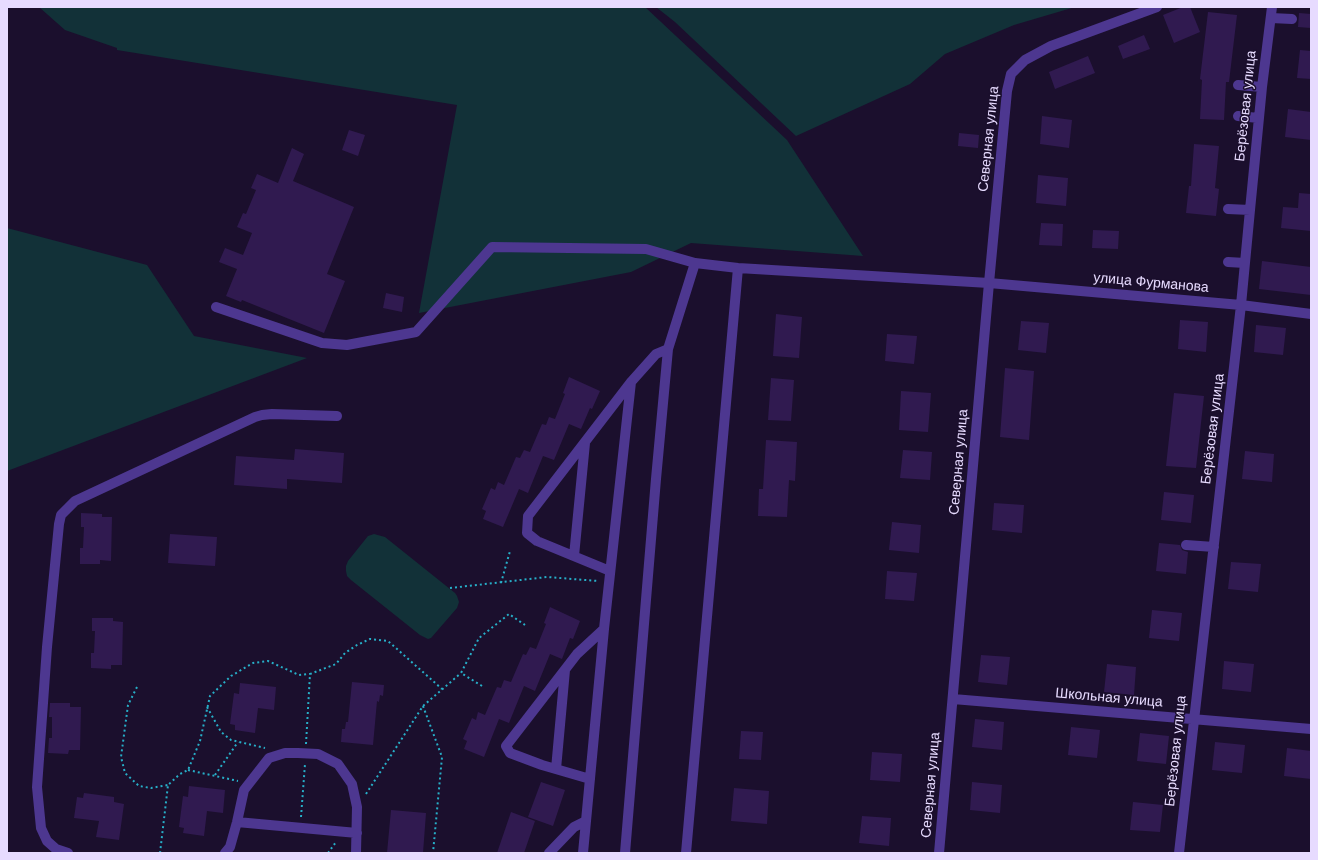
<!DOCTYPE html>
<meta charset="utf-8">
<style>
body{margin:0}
#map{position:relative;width:1318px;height:860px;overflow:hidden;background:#1b0f2d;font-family:Helvetica,sans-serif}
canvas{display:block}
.frame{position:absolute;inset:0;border:8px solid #e7dbff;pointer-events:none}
</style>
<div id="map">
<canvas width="1318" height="860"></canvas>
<div class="frame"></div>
</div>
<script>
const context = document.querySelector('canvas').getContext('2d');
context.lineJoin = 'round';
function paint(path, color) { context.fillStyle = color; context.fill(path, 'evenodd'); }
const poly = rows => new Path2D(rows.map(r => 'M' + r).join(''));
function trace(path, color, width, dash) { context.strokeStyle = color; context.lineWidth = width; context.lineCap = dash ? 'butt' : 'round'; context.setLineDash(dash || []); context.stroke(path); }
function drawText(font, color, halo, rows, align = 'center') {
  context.font = font + ' Helvetica,sans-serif'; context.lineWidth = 3; context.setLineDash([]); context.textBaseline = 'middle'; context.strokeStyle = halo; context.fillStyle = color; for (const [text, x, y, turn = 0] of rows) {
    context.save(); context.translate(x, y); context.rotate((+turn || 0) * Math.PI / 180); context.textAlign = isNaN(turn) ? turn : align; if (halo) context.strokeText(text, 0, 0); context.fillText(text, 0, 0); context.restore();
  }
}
paint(poly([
 [39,7,645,7,787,140,863,256,691,243,631,272,419,313,457,105,117,50,117,48,65,30],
 [656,7,1075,7,1014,25,945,54,910,84,796,136,675,22],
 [7,228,147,265,194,336,307,358,7,471],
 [374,534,385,537,455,593,457,596,459,602,457,608,431,638,428,639,420,635,351,580,347,576,346,571,346,566,348,561,368,536]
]), '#123138');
paint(poly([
 [1183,7,1190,7,1200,32,1174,43,1163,15],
 [1208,12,1237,15,1229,82,1226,82,1224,120,1200,119,1202,80,1200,79],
 [1299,13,1311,14,1311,28,1298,27],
 [1144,35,1150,49,1123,59,1118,46],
 [1300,50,1311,51,1311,79,1297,78],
 [1088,56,1095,73,1055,89,1049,72],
 [1288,109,1311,112,1311,140,1285,137],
 [1042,116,1072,120,1069,148,1040,144],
 [349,130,365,135,358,156,342,150],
 [959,133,979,135,978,148,958,146],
 [1194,144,1219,146,1215,188,1219,189,1216,216,1186,213,1189,186,1191,186],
 [292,148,304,154,293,181,354,207,327,274,345,281,324,333,242,300,241,302,226,296,237,269,219,262,225,248,243,255,252,233,237,227,243,213,246,214,256,190,251,188,257,174,278,183],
 [1038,175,1068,178,1066,206,1036,203],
 [1299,193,1311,194,1311,231,1281,228,1283,207,1298,208],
 [1041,223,1063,224,1062,246,1039,245],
 [1093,230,1119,231,1118,249,1092,248],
 [1262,261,1311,267,1311,295,1259,289],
 [386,293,404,297,402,312,383,308],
 [776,314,802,317,799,358,773,356],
 [1180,320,1208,322,1206,352,1178,349],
 [1021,321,1049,323,1046,353,1018,350],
 [1256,325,1286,328,1283,355,1254,352],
 [887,334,917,336,914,364,885,361],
 [1005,368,1034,371,1029,440,1000,437],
 [569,377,600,391,592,409,590,408,581,429,569,424,554,460,543,456,528,493,519,489,503,527,483,519,486,511,482,509,491,488,495,490,498,482,504,485,516,457,520,458,524,450,530,452,542,424,546,425,549,417,555,419,565,394,563,393],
 [771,378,794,380,791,421,768,420],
 [901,391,931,393,928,432,899,430],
 [1174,393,1204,396,1196,468,1166,466],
 [766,440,797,442,795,481,789,480,787,517,758,516,759,489,763,489],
 [295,449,344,453,342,483,287,479,287,489,234,485,236,456,294,460],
 [903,450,932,452,930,480,900,478],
 [1245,451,1274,454,1272,482,1242,479],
 [1164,492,1194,495,1191,523,1161,520],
 [994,503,1024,505,1022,533,992,530],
 [81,513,102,514,102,517,112,517,111,561,100,560,100,564,80,564,80,548,83,548,84,527,81,527],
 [892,522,921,525,919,553,889,550],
 [170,534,217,537,215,566,168,563],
 [1159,543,1180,545,1182,550,1188,552,1186,574,1156,571],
 [1231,562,1261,564,1258,592,1228,589],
 [887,571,917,573,914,601,885,599],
 [550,607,580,621,573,639,570,638,562,659,550,654,535,691,524,686,509,723,499,719,484,757,464,749,467,741,463,739,472,718,476,720,478,712,485,715,497,687,501,688,504,680,511,682,523,654,526,655,530,647,536,649,546,624,544,623],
 [1152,610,1182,613,1179,641,1149,638],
 [92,618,113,618,113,621,123,622,122,665,111,665,111,669,91,668,91,653,94,653,95,631,92,631],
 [981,655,1010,657,1007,685,978,682],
 [1224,661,1254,664,1251,692,1222,689],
 [1107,664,1136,667,1134,695,1104,692],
 [352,682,384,685,383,696,380,695,379,702,377,701,373,745,341,742,342,729,345,729,346,722,348,722],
 [240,683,276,687,274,710,258,708,255,733,235,730,235,725,230,724,234,693,239,694],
 [50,703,70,703,70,707,81,707,80,750,69,750,68,754,48,753,49,738,52,738,52,717,49,717],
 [975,719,1004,722,1002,750,972,747],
 [1071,727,1100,730,1097,758,1068,755],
 [741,731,763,732,761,760,739,759],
 [1140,733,1169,736,1166,764,1137,761],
 [1215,742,1245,745,1242,773,1212,770],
 [1287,748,1311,751,1311,779,1284,776],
 [872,752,902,754,900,782,870,780],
 [541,782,565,790,553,826,528,817],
 [972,782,1002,785,1000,813,970,810],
 [189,786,225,790,223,813,207,811,204,836,183,833,184,828,179,827,183,796,188,797],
 [734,788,769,791,767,824,731,821],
 [84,793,114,797,114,802,124,804,119,840,96,837,99,821,74,818,77,797,83,798],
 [1133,802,1163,805,1160,832,1130,830],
 [391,810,426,813,423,853,387,853],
 [511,812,535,821,524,853,497,853],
 [862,816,891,818,889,846,859,843]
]), '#301a50');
trace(poly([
 [501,583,510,551],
 [450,588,547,577,598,581],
 [482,686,461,673,479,638,509,614,525,625],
 [137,687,128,705,121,757,125,773,139,786,151,788,168,785],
 [423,706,442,757,433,853],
 [207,707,221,732,231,740,265,748],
 [306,744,310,674,336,664,345,653,357,645,370,639,388,641,442,689],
 [188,770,238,781],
 [215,775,238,742],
 [366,794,423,706,461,673],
 [301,817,305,764],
 [160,853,168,785,180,774,188,770,200,741,210,696,231,676,253,663,268,661,299,675,310,674],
 [328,853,336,842]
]), '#27afc8', 2, [2, 3]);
trace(poly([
 [1271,18,1292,19],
 [1238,85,1262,87],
 [1238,116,1259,118],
 [1228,209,1250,210],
 [1228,262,1245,263],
 [216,307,322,343,347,345,416,332,492,247,646,249,695,263,738,268,989,283,1241,305,1311,314],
 [1186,545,1214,547],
 [574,556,585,443],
 [610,571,537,541,527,533,528,516,631,382,656,354,668,349],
 [953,699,1311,729],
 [556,769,565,670],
 [590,779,542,765,510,753,506,746,577,654,604,629],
 [586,821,604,629,631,382],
 [237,822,357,833],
 [68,853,56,849,47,841,41,828,37,787,47,647,59,524,61,515,75,501,255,417,262,415,272,414,337,416],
 [225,853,230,847,237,822,244,790,269,758,285,753,298,753,318,754,338,764,352,784,357,807,356,853],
 [549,853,574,827,586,821,583,853],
 [625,853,656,479,668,349,695,263],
 [686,853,738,268],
 [939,853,989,283,1007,91,1011,74,1025,60,1051,46,1157,7],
 [1179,853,1241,305,1250,210,1262,87,1272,7]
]), '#4d3790', 10);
drawText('14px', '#e7dbff', '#1b0f2d', [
 ["Берёзовая улица",1246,106,-84],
 ["Северная улица",989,139,-84],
 ["улица Фурманова",1151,283,5],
 ["Берёзовая улица",1213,429,-83],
 ["Северная улица",959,462,-85],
 ["Школьная улица",1109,698,5],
 ["Берёзовая улица",1176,751,-84],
 ["Северная улица",931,785,-85]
]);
</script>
